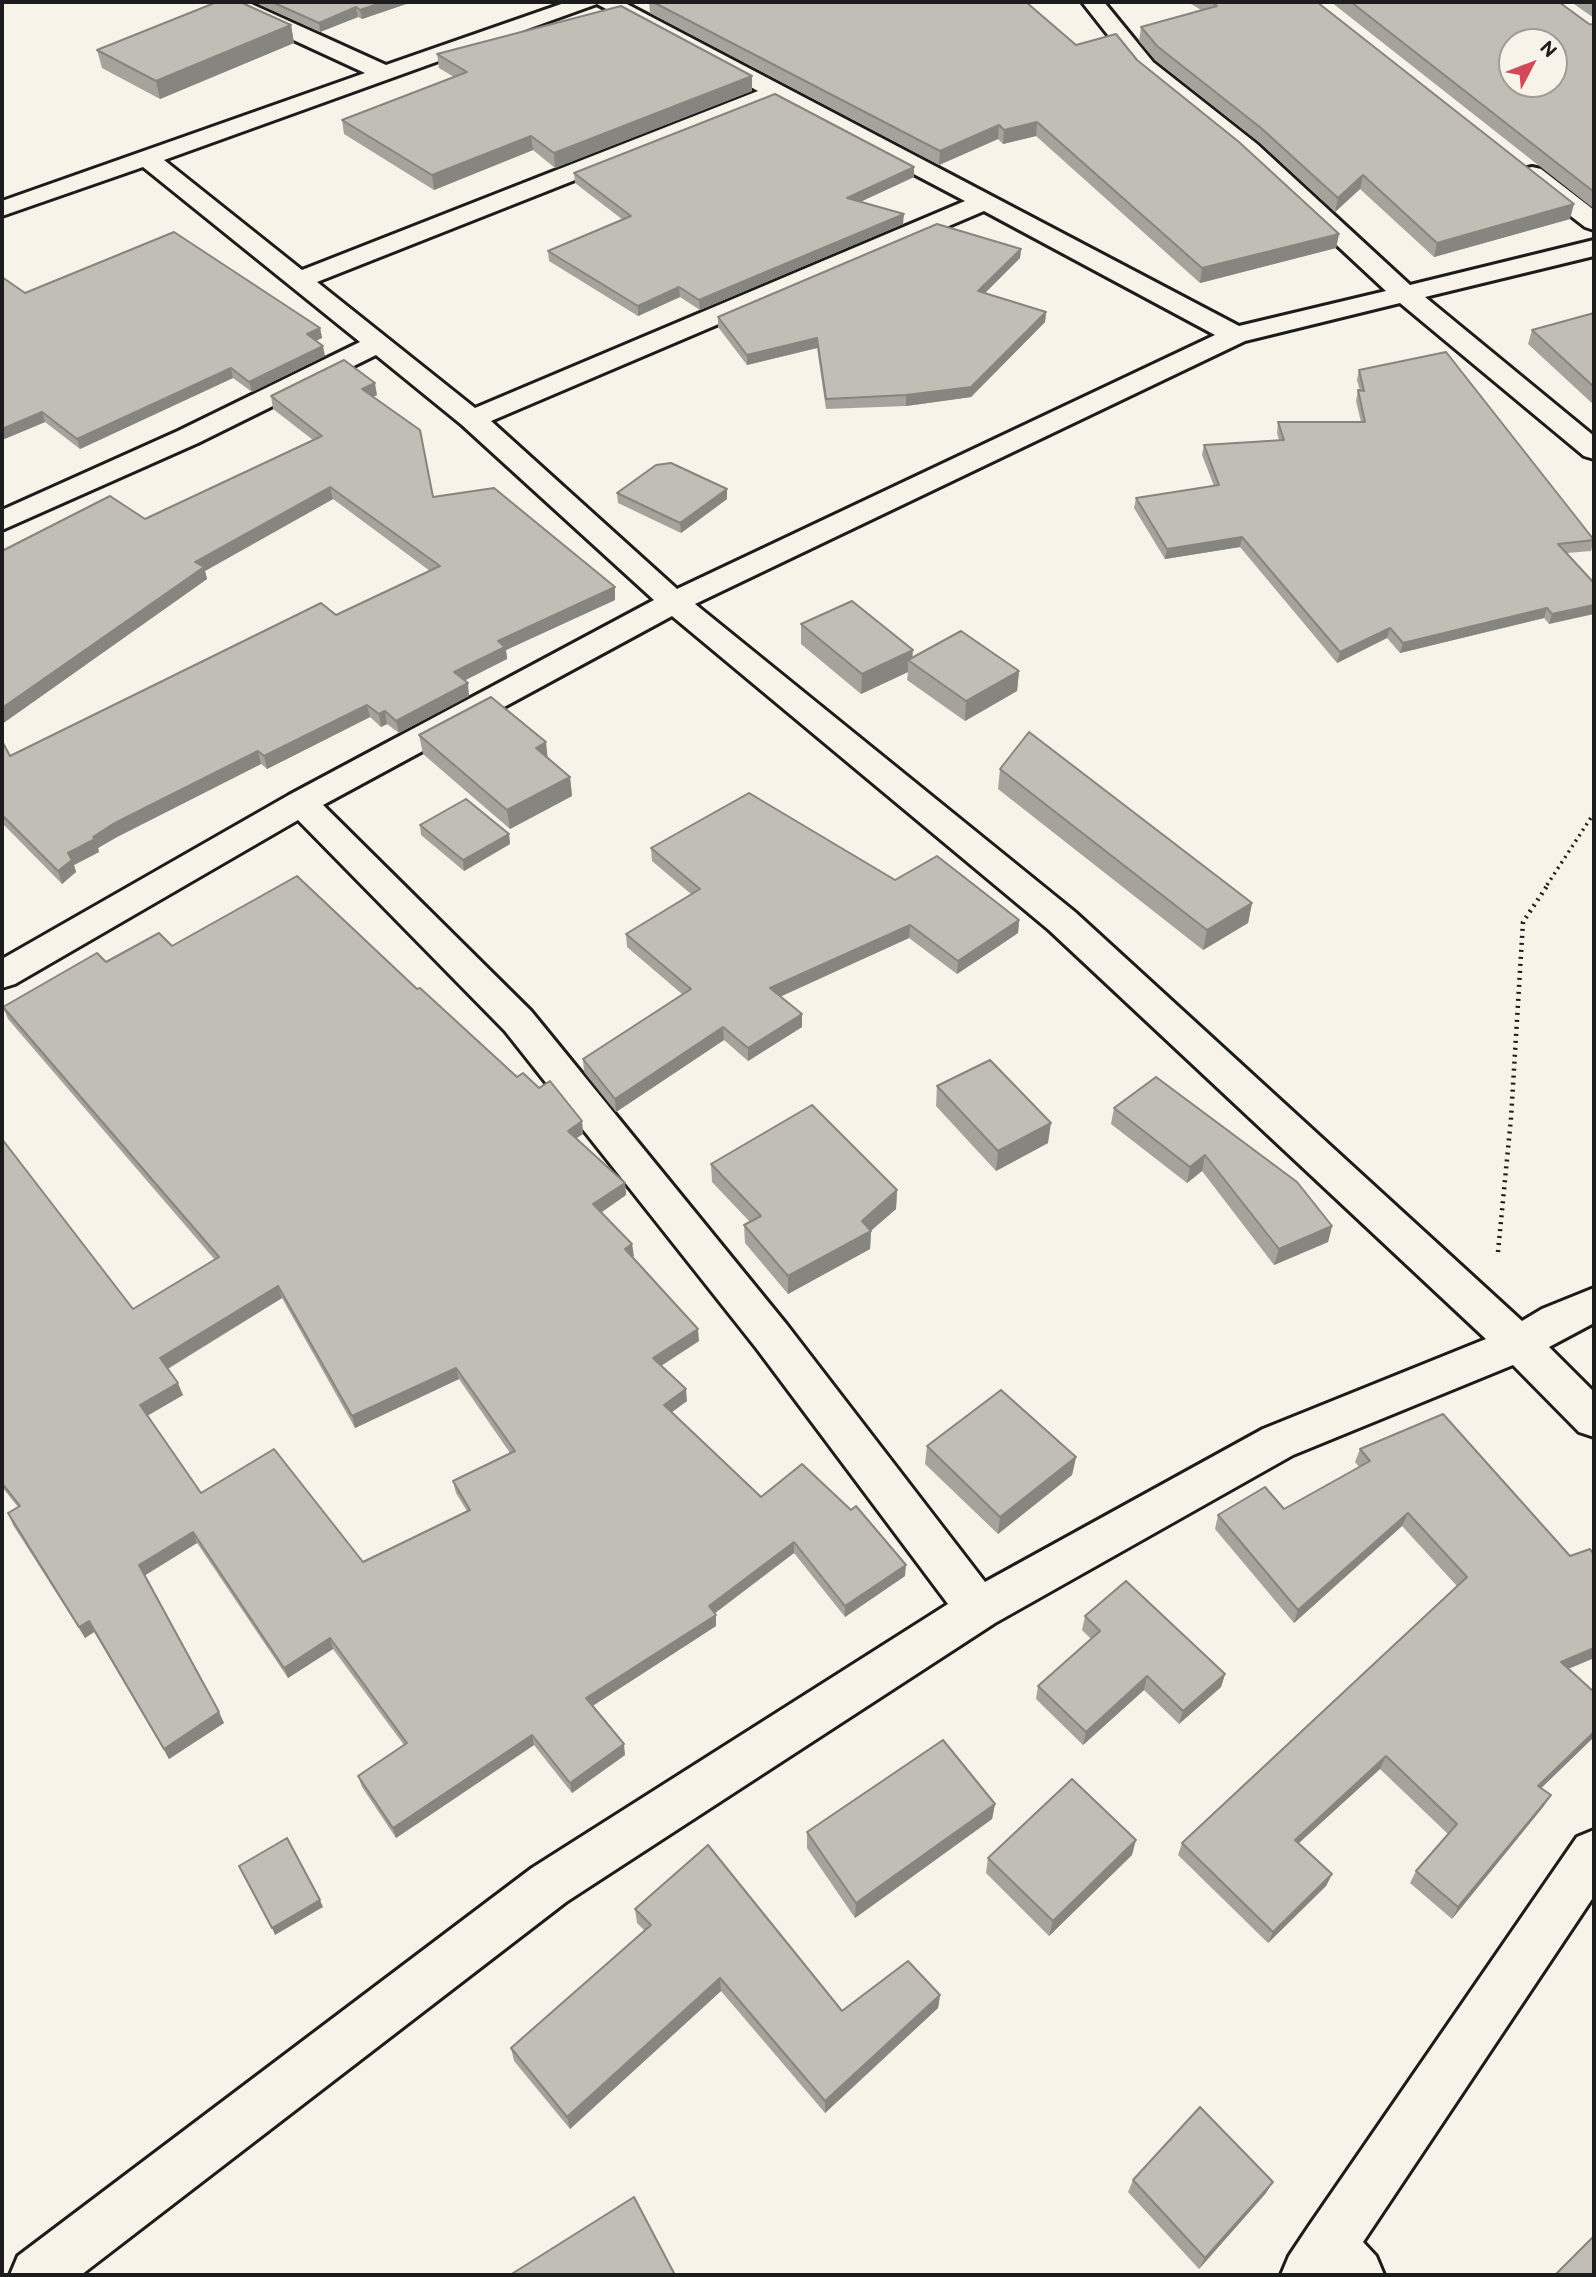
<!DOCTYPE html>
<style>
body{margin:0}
#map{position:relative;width:1596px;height:2277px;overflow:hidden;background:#f7f3e8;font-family:"Balsamiq Sans",sans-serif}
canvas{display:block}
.frame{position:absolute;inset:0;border:4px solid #1c1c1c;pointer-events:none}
.north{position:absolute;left:1498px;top:28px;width:70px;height:70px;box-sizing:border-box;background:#f7f3e8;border:2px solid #9f9d96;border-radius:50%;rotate:48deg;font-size:19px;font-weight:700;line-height:28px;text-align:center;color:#1c1c1c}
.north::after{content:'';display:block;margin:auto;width:24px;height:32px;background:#d1495b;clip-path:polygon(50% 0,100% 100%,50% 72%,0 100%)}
</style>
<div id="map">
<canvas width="1596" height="2277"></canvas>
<div class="frame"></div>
<div class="north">N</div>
</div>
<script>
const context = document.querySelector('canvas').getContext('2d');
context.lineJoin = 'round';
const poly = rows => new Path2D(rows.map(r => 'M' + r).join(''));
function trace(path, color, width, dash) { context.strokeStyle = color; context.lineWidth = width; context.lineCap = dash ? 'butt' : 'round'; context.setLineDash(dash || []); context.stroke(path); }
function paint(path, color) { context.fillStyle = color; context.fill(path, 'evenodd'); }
const street = poly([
 [219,2,247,2,386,65,567,2,623,2,1239,326,1386,291,1239,154,1137,72,1082,2,1104,2,1153,62,1257,144,1410,285,1594,240,1594,256,1425,297,1594,436,1594,459,1584,456,1400,303,1245,341,695,604,1075,912,1522,1321,1542,1309,1594,1288,1594,1323,1549,1347,1594,1392,1594,1437,1579,1432,1513,1365,1293,1455,995,1623,566,1902,81,2275,10,2275,18,2256,532,1868,948,1604,757,1349,505,1031,298,820,15,984,2,988,2,959,289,795,654,600,462,425,376,355,198,443,2,530,2,510,178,431,360,342,143,167,2,216,2,201,365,73,222,7,219,2],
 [597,4,758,91,302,270,164,160,597,4],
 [775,101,965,201,475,408,317,282,775,101],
 [984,211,1215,335,677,589,491,421,984,211],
 [672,616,1049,930,1486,1339,1263,1429,985,1582,787,1325,531,1011,323,805,672,616],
 [1532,167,1541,169,1594,210,1594,230,1585,227,1523,179,1520,174,1523,169,1532,167],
 [1594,1830,1594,1896,1363,2242,1376,2256,1384,2275,1281,2275,1289,2256,1309,2226,1577,1837,1594,1830]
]);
trace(street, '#1c1c1c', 6);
trace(poly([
 [1547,885,1594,813]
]), '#1c1c1c', 3.5, [2, 4.5]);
trace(poly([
 [1498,1252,1511,1118,1523,922,1549,883]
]), '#1c1c1c', 4.5, [2, 5]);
paint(street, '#f7f3e8');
paint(poly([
 [258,2,412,2,362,19,358,17,320,32,258,4],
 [649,2,1026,2,1076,45,1137,60,1339,234,1336,248,1200,283,1036,136,1003,144,998,139,939,165,650,13],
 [1188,2,1317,2,1570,219,1434,257,1360,189,1335,212,1259,142,1155,60,1139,41,1141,27,1201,10],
 [1331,2,1559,2,1589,24,1594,25,1594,209],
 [1571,2,1594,2,1594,18],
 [291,25,294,43,160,99,102,68,97,50],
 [437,54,752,76,752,91,555,168,533,150,434,190,344,134,342,120,454,77,439,68],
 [914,167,914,177,860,202,903,224,700,310,680,297,638,316,549,261,548,251,623,220,575,183,574,173],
 [1021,249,1020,258,985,293,1046,312,1045,322,971,397,906,406,826,409,817,348,747,365,718,327,718,317],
 [25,293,320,328,322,338,316,341,325,356,252,392,233,378,80,449,45,422,2,440],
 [1594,313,1594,405,1528,344,1532,330],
 [1359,370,1594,540,1591,551,1567,553,1594,583,1549,624,1544,618,1400,653,1387,638,1337,663,1240,547,1165,559,1134,508,1136,498,1214,486,1202,455,1204,445,1279,440,1277,433,1278,422,1361,422,1356,401,1358,390,1360,391,1357,380],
 [377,395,373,397,433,497,615,600,506,650,507,659,464,680,469,696,399,733,387,724,381,727,370,717,267,769,261,764,117,837,98,848,99,852,74,865,76,872,62,884,2,823,2,741,10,756,336,615,430,571,333,499,205,571,207,579,2,724,2,551,145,519,313,440,273,409,271,396],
 [617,493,727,499,681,533,618,503],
 [801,624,912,657,1019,671,1017,691,965,721,907,680,908,672,861,694,801,644],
 [419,735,548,758,570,777,572,796,510,829,423,754],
 [1000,769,1252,903,1248,923,1203,950,998,789],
 [420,825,509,834,510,844,464,871,421,835],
 [651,848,895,880,1019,920,1018,933,957,974,909,938,780,997,802,1027,748,1061,724,1040,616,1112,584,1072,583,1059,682,994,627,947,626,934,691,894,652,861],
 [172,946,417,989,517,1077,539,1088,582,1121,583,1134,576,1138,625,1183,626,1195,601,1212,632,1244,633,1257,699,1341,661,1365,687,1401,672,1412,761,1497,905,1576,845,1617,794,1553,714,1613,716,1626,592,1706,625,1755,572,1793,534,1745,396,1838,362,1787,358,1776,404,1745,333,1649,288,1678,197,1543,145,1575,224,1723,169,1759,94,1632,85,1638,13,1525,8,1513,18,1507,2,1487,2,1139,133,1309,215,1260,8,1019,3,1007,106,962],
 [282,1298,355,1428,459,1379,510,1453,453,1481,456,1493,467,1511,363,1562,201,1493,147,1416,183,1395,168,1369],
 [1156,1077,1332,1226,1328,1242,1274,1265,1202,1171,1187,1183,1111,1124,1114,1108],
 [937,1086,1048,1143,996,1171,936,1106],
 [711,1164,897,1190,896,1209,871,1231,870,1249,788,1294,745,1243,744,1225,750,1222,712,1182],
 [927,1446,1076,1457,1072,1475,998,1534,925,1464],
 [1360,1449,1594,1658,1568,1669,1594,1692,1594,1737,1541,1788,1551,1795,1543,1807,1452,1919,1410,1883,1416,1871,1448,1834,1380,1769,1299,1843,1332,1874,1326,1886,1268,1943,1178,1855,1182,1843,1457,1586,1402,1526,1294,1623,1215,1529,1218,1515,1284,1509,1359,1467,1355,1462],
 [1085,1616,1225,1674,1221,1687,1179,1724,1144,1690,1083,1745,1036,1699,1038,1686,1091,1639,1082,1630],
 [995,1804,992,1819,855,1918,807,1848,807,1832],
 [1132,1855,1049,1936,986,1873,988,1858],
 [635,1909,842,2011,940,1995,938,2008,825,2113,721,1991,570,2129,514,2061,511,2048,645,1931,637,1923],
 [1133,2180,1266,2193,1199,2269,1128,2192]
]), '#a5a39c');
paint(poly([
 [384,2,412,2,362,19,360,10],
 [356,7,358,17,320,32,319,23],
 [291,25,294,43,160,99,156,81],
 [752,76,752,91,555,168,554,153],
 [1037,122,1036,136,1003,144,1004,130],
 [999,125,998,139,939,165,940,151],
 [531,136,533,150,434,190,432,175],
 [914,167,914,177,847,208,847,198],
 [1363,175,1360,189,1335,212,1338,198],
 [1574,204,1570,219,1434,257,1437,243],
 [904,214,903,224,700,310,699,300],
 [1339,234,1336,248,1200,283,1202,268],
 [1021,249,1020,258,977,301,978,291],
 [679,287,680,297,638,316,638,306],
 [1046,312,1045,322,971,397,906,406,906,395],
 [320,328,322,338,308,344,307,334],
 [817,338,817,348,747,365,747,355],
 [323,346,325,356,252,392,249,382],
 [231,368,233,378,80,449,77,439],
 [375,383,377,395,364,401,362,389],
 [42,412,45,422,2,440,2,429],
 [330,487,333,499,205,571,207,579,2,724,2,708,195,562],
 [727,489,727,499,681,533,680,523],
 [1242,537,1240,547,1165,559,1167,549],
 [615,587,615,600,506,650,507,659,456,685,454,672,498,641],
 [1594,605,1594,614,1549,624,1552,614],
 [1547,608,1544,618,1400,653,1403,643],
 [1390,628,1387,638,1337,663,1340,652],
 [913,650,912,663,908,660,908,672,861,694,862,674],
 [1019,671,1017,691,965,721,966,701],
 [468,683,469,696,399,733,396,721],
 [367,705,370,717,267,769,264,756],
 [385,711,387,724,381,727,379,714],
 [546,742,548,761,536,748],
 [258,751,261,764,117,837,98,848,99,852,74,865,76,872,62,884,58,871,68,853,113,824],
 [570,777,572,796,510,829,507,810],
 [509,834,510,844,464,871,463,860],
 [1252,903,1248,923,1203,950,1207,930],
 [1019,920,1018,933,957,974,958,961],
 [910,925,909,938,770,1001,770,988],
 [802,1014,802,1027,748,1061,748,1048],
 [723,1027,724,1040,616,1112,615,1099],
 [582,1121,583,1134,569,1143,568,1131],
 [1051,1123,1048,1143,996,1171,998,1151],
 [1205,1155,1202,1171,1187,1183,1190,1167],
 [625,1183,626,1195,595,1217,593,1204],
 [897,1190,896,1209,870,1231,871,1231,870,1249,788,1294,788,1276,862,1221],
 [1332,1226,1328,1242,1274,1265,1279,1249],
 [632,1244,634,1256,627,1261,625,1249],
 [278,1286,282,1298,165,1370,160,1358],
 [698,1329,699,1341,655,1370,653,1358],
 [456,1368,459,1379,355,1428,352,1416],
 [178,1383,183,1395,145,1417,140,1405],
 [686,1389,687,1401,665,1417,664,1405],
 [1076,1457,1072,1475,998,1534,1000,1517],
 [1408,1513,1402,1526,1294,1623,1298,1610],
 [193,1532,197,1543,144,1576,139,1565],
 [794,1542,794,1553,710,1617,709,1606],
 [906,1565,905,1576,845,1617,845,1606],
 [716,1615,716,1626,588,1709,586,1698],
 [89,1621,94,1632,85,1638,79,1627],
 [330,1638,333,1649,288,1678,284,1668],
 [1594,1648,1594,1658,1554,1675,1561,1662],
 [1225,1674,1221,1687,1179,1724,1183,1711],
 [1147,1676,1144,1690,1083,1745,1086,1732],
 [219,1712,224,1723,169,1759,164,1749],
 [1594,1732,1594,1737,1531,1798,1538,1786],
 [532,1735,534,1745,396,1838,393,1828],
 [624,1744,625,1755,572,1793,570,1783],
 [1386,1756,1380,1769,1290,1851,1295,1840],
 [1551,1795,1543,1807,1452,1919,1458,1907],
 [995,1804,992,1819,855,1918,856,1903],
 [1136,1840,1132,1855,1049,1936,1053,1921],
 [1332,1874,1326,1886,1268,1943,1273,1932],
 [320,1900,323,1907,275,1935,272,1928],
 [720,1978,721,1991,570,2129,567,2117],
 [940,1995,938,2008,825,2113,825,2101],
 [1273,2182,1266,2193,1199,2269,1205,2258]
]), '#86857f');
const building = poly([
 [217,2,240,2,291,25,156,81,97,50,217,2],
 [272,2,384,2,360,10,356,7,319,23,272,2],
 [653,2,1026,2,1076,45,1116,34,1137,60,1239,142,1339,234,1202,268,1037,122,1004,130,999,125,940,151,653,2],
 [1211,2,1317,2,1574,204,1437,243,1363,175,1338,198,1261,128,1157,46,1141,27,1217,6,1211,2],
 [1351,2,1559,2,1589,24,1594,25,1594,192,1351,2],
 [1512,42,1554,42,1554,84,1512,84,1512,42],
 [621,6,752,76,554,153,531,136,432,175,342,120,467,72,437,54,621,6],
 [775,94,914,167,847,198,904,214,699,300,679,287,638,306,548,251,631,216,574,173,775,94],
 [937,224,1021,249,978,291,1046,312,971,387,906,395,826,399,817,338,747,355,718,317,937,224],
 [174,232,320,328,307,334,323,346,249,382,231,368,77,439,42,412,2,429,2,277,25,293,174,232],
 [1594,313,1594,387,1532,330,1594,313],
 [1446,352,1594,540,1558,544,1594,583,1594,605,1552,614,1547,608,1403,643,1390,628,1340,652,1242,537,1167,549,1136,498,1219,485,1204,445,1284,440,1278,422,1365,422,1358,390,1364,391,1359,370,1446,352],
 [344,360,375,383,362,389,420,430,433,497,494,488,615,587,498,641,505,647,454,672,468,683,396,721,385,711,379,714,367,705,264,756,258,751,113,824,93,837,95,839,68,853,72,860,58,871,2,815,2,741,10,756,321,603,336,615,440,566,330,487,195,562,204,567,2,708,2,551,110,496,145,519,322,436,271,396,344,360],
 [671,463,727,489,680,523,617,493,656,465,671,463],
 [852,601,913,650,862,674,801,624,852,601],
 [961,631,1019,671,966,701,908,660,961,631],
 [491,697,546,742,536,748,570,777,507,810,419,735,491,697],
 [1029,732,1252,903,1207,930,1000,769,1029,732],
 [749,793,895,880,937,856,1019,920,958,961,910,925,770,988,802,1014,748,1048,723,1027,615,1099,583,1059,691,989,626,934,700,889,651,848,749,793],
 [466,799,509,834,463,860,420,825,466,799],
 [297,876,417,989,420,988,517,1077,523,1073,539,1088,550,1081,582,1121,568,1131,625,1183,593,1204,632,1244,625,1249,698,1329,653,1358,686,1389,664,1405,761,1497,802,1464,851,1510,856,1506,906,1565,845,1606,794,1542,709,1606,716,1615,586,1698,624,1744,570,1783,532,1735,393,1828,358,1776,407,1743,330,1638,284,1668,193,1532,139,1565,219,1712,164,1749,89,1621,79,1627,8,1513,20,1506,2,1483,2,1139,133,1309,219,1257,3,1007,97,953,106,962,159,933,172,946,297,876],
 [278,1286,352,1416,456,1368,515,1451,453,1481,470,1510,363,1562,274,1449,201,1493,140,1405,178,1383,160,1358,278,1286],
 [990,1060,1051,1123,998,1151,937,1086,990,1060],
 [1156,1077,1297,1182,1332,1226,1279,1249,1205,1155,1190,1167,1114,1108,1156,1077],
 [812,1105,897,1190,862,1221,871,1231,788,1276,744,1225,761,1216,711,1164,812,1105],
 [1001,1390,1076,1457,1000,1517,927,1446,1001,1390],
 [1443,1414,1570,1556,1590,1549,1594,1555,1594,1648,1561,1662,1594,1692,1594,1732,1538,1786,1551,1795,1458,1907,1416,1871,1457,1824,1386,1756,1295,1840,1332,1874,1273,1932,1182,1843,1467,1577,1408,1513,1298,1610,1218,1515,1265,1487,1284,1509,1370,1461,1360,1449,1443,1414],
 [1126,1581,1225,1674,1183,1711,1147,1676,1086,1732,1038,1686,1100,1631,1085,1616,1126,1581],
 [943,1740,995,1804,856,1903,807,1832,943,1740],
 [1072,1779,1136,1840,1053,1921,988,1858,1072,1779],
 [287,1838,320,1900,272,1928,239,1866,287,1838],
 [708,1845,842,2011,908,1961,940,1995,825,2101,720,1978,567,2117,511,2048,651,1925,635,1909,708,1845],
 [1200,2107,1273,2182,1205,2258,1133,2180,1200,2107],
 [634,2197,675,2275,510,2275,634,2197],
 [1594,2236,1594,2275,1555,2275,1594,2236]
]);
paint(building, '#c0beb5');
trace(building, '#86857f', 2);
</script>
